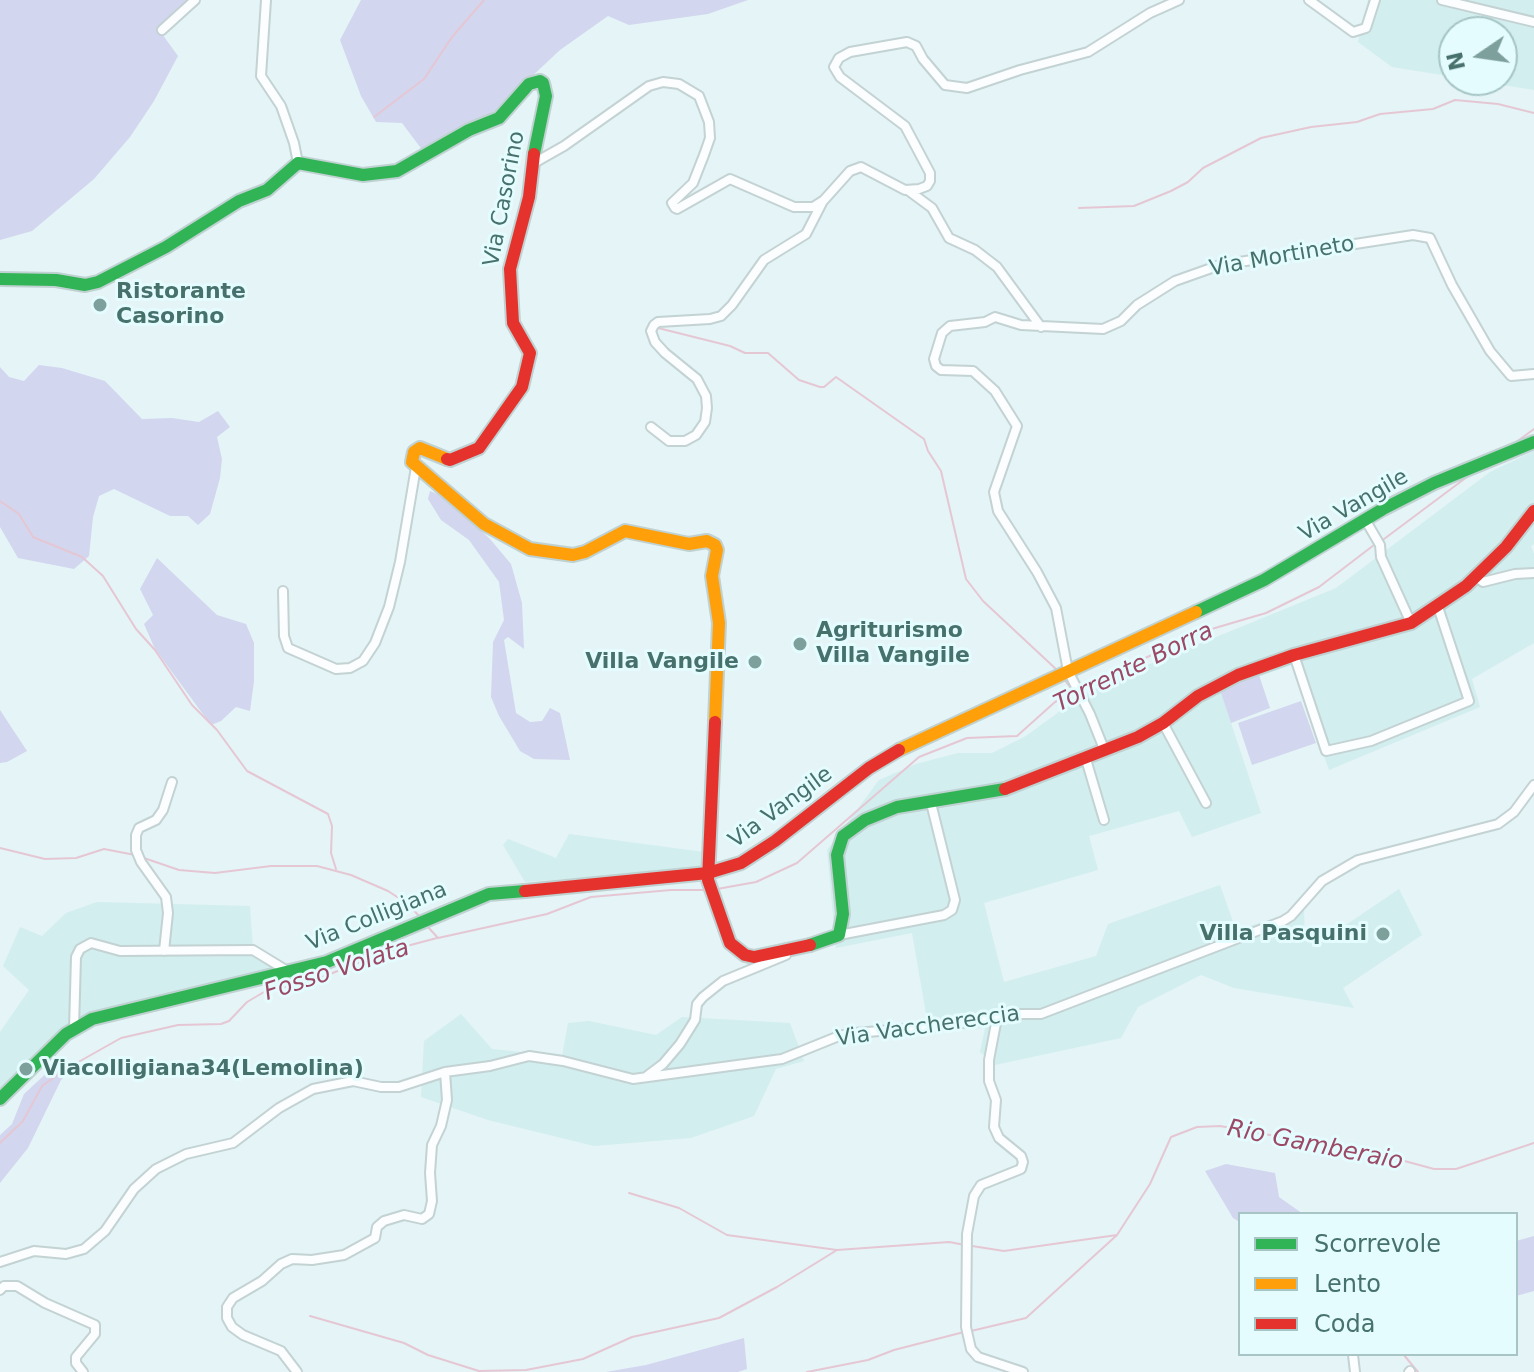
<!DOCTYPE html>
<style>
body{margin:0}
#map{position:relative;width:1534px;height:1372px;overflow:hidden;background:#e5f4f6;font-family:"DejaVu Sans",sans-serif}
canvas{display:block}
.legend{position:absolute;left:1238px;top:1212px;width:280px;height:144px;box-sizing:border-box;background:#e5fcff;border:2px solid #a6c5c4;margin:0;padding:10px 14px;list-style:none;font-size:24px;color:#47726c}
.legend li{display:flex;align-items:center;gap:16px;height:40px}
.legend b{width:40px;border:2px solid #a6c5c4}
.north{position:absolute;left:1438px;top:16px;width:80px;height:80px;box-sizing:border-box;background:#e5fcff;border:2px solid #a6c5c4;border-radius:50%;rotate:257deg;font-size:22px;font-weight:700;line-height:32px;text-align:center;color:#47726c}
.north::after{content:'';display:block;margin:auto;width:28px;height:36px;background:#7ea09c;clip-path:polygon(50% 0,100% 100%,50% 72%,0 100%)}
</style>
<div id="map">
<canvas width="1534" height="1372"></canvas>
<ul class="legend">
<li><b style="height:10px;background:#30b455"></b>Scorrevole</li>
<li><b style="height:10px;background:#ff9f0a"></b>Lento</li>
<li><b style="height:10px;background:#e5322d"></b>Coda</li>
</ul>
<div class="north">N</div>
</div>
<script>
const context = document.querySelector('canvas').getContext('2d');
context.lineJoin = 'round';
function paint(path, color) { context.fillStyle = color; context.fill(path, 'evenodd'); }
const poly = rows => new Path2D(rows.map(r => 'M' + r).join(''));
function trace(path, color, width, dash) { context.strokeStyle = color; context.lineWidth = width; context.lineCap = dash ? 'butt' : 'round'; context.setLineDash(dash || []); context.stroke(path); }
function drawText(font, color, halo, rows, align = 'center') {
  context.font = font + ' "DejaVu Sans",sans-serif'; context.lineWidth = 6; context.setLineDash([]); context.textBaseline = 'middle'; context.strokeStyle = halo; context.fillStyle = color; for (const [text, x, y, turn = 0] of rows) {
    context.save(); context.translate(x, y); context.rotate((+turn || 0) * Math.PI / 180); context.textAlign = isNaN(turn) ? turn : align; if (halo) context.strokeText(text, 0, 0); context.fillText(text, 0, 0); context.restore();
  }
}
paint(poly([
 [1368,0,1534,0,1534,90,1472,80,1502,80,1502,32,1454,32,1454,77,1392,67,1358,42],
 [1534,451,1534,544,1531,546,1534,554,1534,643,1472,679,1480,707,1329,770,1292,665,1220,690,1261,813,1192,837,1179,811,1089,836,1098,870,984,903,1004,982,1096,956,1108,924,1220,885,1236,930,1304,910,1305,940,1337,931,1399,889,1422,935,1343,988,1354,1008,1234,988,1201,975,1138,1007,1121,1038,995,1065,980,1052,985,1028,929,1031,912,933,836,948,827,850,879,780,916,764,958,753,992,753,1026,736,1071,703,1106,682,1336,588,1490,472],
 [569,834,704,852,702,869,525,882,503,845,508,839,556,858],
 [97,902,250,906,253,949,279,967,69,1023,0,1094,0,1032,29,990,3,966,20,927,42,936,66,913],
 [461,1014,492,1049,562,1056,568,1023,589,1021,656,1035,682,1017,790,1023,804,1061,776,1069,754,1116,691,1138,594,1146,488,1120,421,1097,424,1041]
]), '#d2eeef');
paint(poly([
 [0,0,190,0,157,27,178,56,154,101,130,137,94,179,32,231,0,240],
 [361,0,748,0,708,14,629,25,608,16,560,50,496,110,423,151,402,123,376,122,361,96,340,40],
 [39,365,62,368,105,381,142,419,172,418,199,422,218,411,230,427,217,437,222,459,220,478,210,514,198,525,188,516,170,516,114,489,99,496,93,517,89,556,74,569,18,558,0,527,0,367,9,377,24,381],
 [430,491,447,498,490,539,511,564,522,603,524,649,508,637,504,640,516,713,530,722,542,721,550,708,560,713,570,760,534,759,520,751,499,716,491,697,493,642,504,620,499,582,469,540,441,520,428,499],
 [157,558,217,615,246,624,254,643,254,681,250,711,236,707,221,721,211,725,155,649,144,624,153,615,140,589],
 [1259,675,1270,708,1231,723,1220,690],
 [1301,701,1316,743,1252,765,1238,723],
 [0,710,27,751,7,762,0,763],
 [52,1068,72,1069,61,1080,28,1148,0,1183,0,1135,12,1124,24,1094],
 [1226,1164,1275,1173,1279,1197,1303,1214,1240,1214,1240,1222,1233,1218,1205,1171],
 [1534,1236,1534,1291,1516,1296,1516,1241],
 [744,1338,747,1369,738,1372,606,1372,646,1365]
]), '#d2d6ef');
trace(poly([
 [374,117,424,79,452,37,484,0],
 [1079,208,1134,206,1171,191,1188,182,1203,168,1261,138,1311,127,1357,122,1380,114,1433,109,1455,100,1498,104,1534,113],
 [658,328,730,346,745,353,768,353,799,380,820,387,824,387,836,377,924,439,928,451,941,471,966,579,983,601,1057,670],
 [1512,445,1534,429],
 [0,501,19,514,33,537,82,557,103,576,136,629,155,650,192,705,217,730,247,771,328,814,332,826,331,853,336,869],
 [1380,542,1471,474],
 [1063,678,1074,692],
 [1080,689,1198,633,1266,613,1319,587,1374,545],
 [0,848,45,859,76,858,104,849,135,855],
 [141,857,179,870,215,873,271,866,317,866,351,875,388,891,408,904,419,916],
 [717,889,756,882,797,863,919,757,967,738,1017,736,1055,702,1075,692],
 [428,927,438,938,547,914,591,897,671,890,707,890],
 [0,1143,23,1121,42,1086,66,1069,121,1038,178,1025,221,1024,229,1021,247,1002,264,992,315,980,388,951,437,938],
 [629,1193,679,1208,727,1235,837,1250],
 [972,1246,1004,1251,1117,1235],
 [310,1316,404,1343,428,1355,479,1371,526,1370,583,1359,632,1337,719,1318,777,1287,837,1250,949,1242,965,1245],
 [971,1331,1026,1318,1117,1235,1150,1184,1171,1137,1197,1127,1220,1126,1386,1156,1434,1169,1456,1169,1534,1143],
 [1403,1354,1418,1372],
 [807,1372,868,1360,894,1350,964,1332]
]), '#e5c7d4', 2);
const street = poly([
 [266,0,261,76,281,106,294,143,298,163],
 [1309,0,1353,32,1366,28,1375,0],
 [1442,0,1534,22],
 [162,30,195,0],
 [534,163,564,146,649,86,663,82,679,84,699,96,709,122,710,138,704,155,693,183,672,203,675,208,677,209,730,179,794,207,813,207,824,200,850,171,861,167,905,190,919,189,927,186,930,181,930,173,905,126,840,77,834,67,839,58,850,52,907,42,916,46,923,59,945,85,967,88,1020,70,1088,52,1150,13,1179,0],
 [909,191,932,208,949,238,975,250,997,267,1041,327],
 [651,427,669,441,685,441,696,435,705,422,707,408,706,396,697,379,665,353,655,342,651,331,654,325,658,322,710,319,721,316,732,305,764,260,806,234,823,201],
 [1366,521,1380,545,1381,557,1411,623],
 [1476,577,1483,582,1515,574,1534,573],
 [283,591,284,636,288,648,336,669,350,668,363,661,375,643,389,607,400,562,416,467],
 [1294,655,1326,751,1371,741,1469,701,1438,607],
 [1163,723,1206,803],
 [1104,749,1090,714,1068,671,1056,608,1037,572,998,511,994,492,1017,426,995,391,973,371,941,370,936,366,934,359,942,333,950,326,985,322,995,317,1021,325,1103,329,1121,321,1137,305,1175,281,1220,265,1413,235,1430,238,1452,285,1490,351,1511,376,1534,374],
 [1085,756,1104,820],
 [839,935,944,915,952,910,955,900,931,803],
 [164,951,168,913,166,897,141,862,136,850,136,835,139,828,156,820,163,810,172,782],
 [997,1018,989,1060,989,1081,996,1100,994,1127,999,1138,1021,1156,1023,1162,1021,1169,981,1185,974,1196,967,1234,966,1327,971,1349,978,1357,1023,1372],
 [74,1029,76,957,80,949,91,943,120,951,253,950,289,972],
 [647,1076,663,1064,680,1044,695,1020,697,1004,703,997,723,981,786,955],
 [0,1262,34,1251,66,1254,84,1249,105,1231,134,1189,156,1169,186,1154,233,1143,279,1108,313,1089,353,1081,381,1087,399,1087,445,1072,490,1066,529,1056,563,1061,633,1079,782,1059,839,1036,855,1033,941,1026,1022,1014,1041,1014,1283,921,1291,916,1322,881,1358,860,1498,824,1514,812,1534,785],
 [0,1290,4,1286,17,1286,45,1303,95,1325,95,1334,76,1357,76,1363,83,1372],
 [1353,1355,1355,1372],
 [297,1372,281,1351,243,1335,232,1327,227,1318,227,1307,233,1298,262,1281,281,1264,292,1259,312,1260,344,1255,375,1238,377,1227,384,1221,404,1215,422,1219,429,1214,432,1201,430,1173,432,1145,441,1126,447,1100,445,1072],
 [1409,1372,1410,1371]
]);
const fast = poly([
 [0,279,56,280,85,285,98,282,166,247,239,201,267,190,298,163,363,175,397,171,469,130,499,118,529,84,540,81,543,83,546,96,534,154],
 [1196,612,1264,580,1383,509,1434,483,1534,442],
 [810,945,839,935,843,914,837,855,843,836,865,820,897,807,1005,789],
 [0,1099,66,1034,92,1019,327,962,489,894,525,891]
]);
const slow = poly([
 [447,459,420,448,414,452,412,462,484,524,530,549,573,555,585,552,625,531,689,544,707,541,715,545,717,550,712,576,719,623,715,722],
 [899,750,1196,612]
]);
const jam = poly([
 [447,459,450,460,479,448,522,387,530,353,513,323,510,269,529,197,534,154],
 [715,722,708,880,730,943,745,955,754,957,810,945],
 [1005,789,1138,737,1163,723,1198,696,1238,675,1294,655,1411,623,1466,586,1506,547,1534,511],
 [525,891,708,873,741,863,775,841,869,768,899,750]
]);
trace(street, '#c3d2d3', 12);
trace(fast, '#bfd1d1', 16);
trace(slow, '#bfd1d1', 16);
trace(jam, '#bfd1d1', 16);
trace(street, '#fbfdfe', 8);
trace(fast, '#30b455', 12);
trace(slow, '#ff9f0a', 12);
trace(jam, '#e5322d', 12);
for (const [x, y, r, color] of [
 [100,305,8,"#7ea09c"],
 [800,644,8,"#7ea09c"],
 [755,662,8,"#7ea09c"],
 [1383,934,8,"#7ea09c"],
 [26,1069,8,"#7ea09c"]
]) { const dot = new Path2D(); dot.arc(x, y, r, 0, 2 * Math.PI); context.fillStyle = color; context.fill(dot); trace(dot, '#e5fcff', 3); }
drawText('22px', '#47726c', '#e5fcff', [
 ["Via Casorino",505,199,-79],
 ["Via Mortineto",1282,257,-10],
 ["Via Vangile",1354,506,-30],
 ["Via Vangile",781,808,-36],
 ["Via Colligiana",377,917,-22],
 ["Via Vacchereccia",928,1027,-8]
]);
drawText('bold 22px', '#47726c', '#e5fcff', [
 ["Ristorante",116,292],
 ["Casorino",116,317],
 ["Agriturismo",816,631],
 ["Villa Vangile",816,656],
 ["Villa Vangile",739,662,"right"],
 ["Villa Pasquini",1367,934,"right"],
 ["Viacolligiana34(Lemolina)",42,1069]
], 'left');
drawText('italic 24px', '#9b4965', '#e5fcff', [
 ["Torrente Borra",1134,668,-26],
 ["Fosso Volata",337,971,-18],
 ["Rio Gamberaio",1315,1146,11]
]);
</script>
